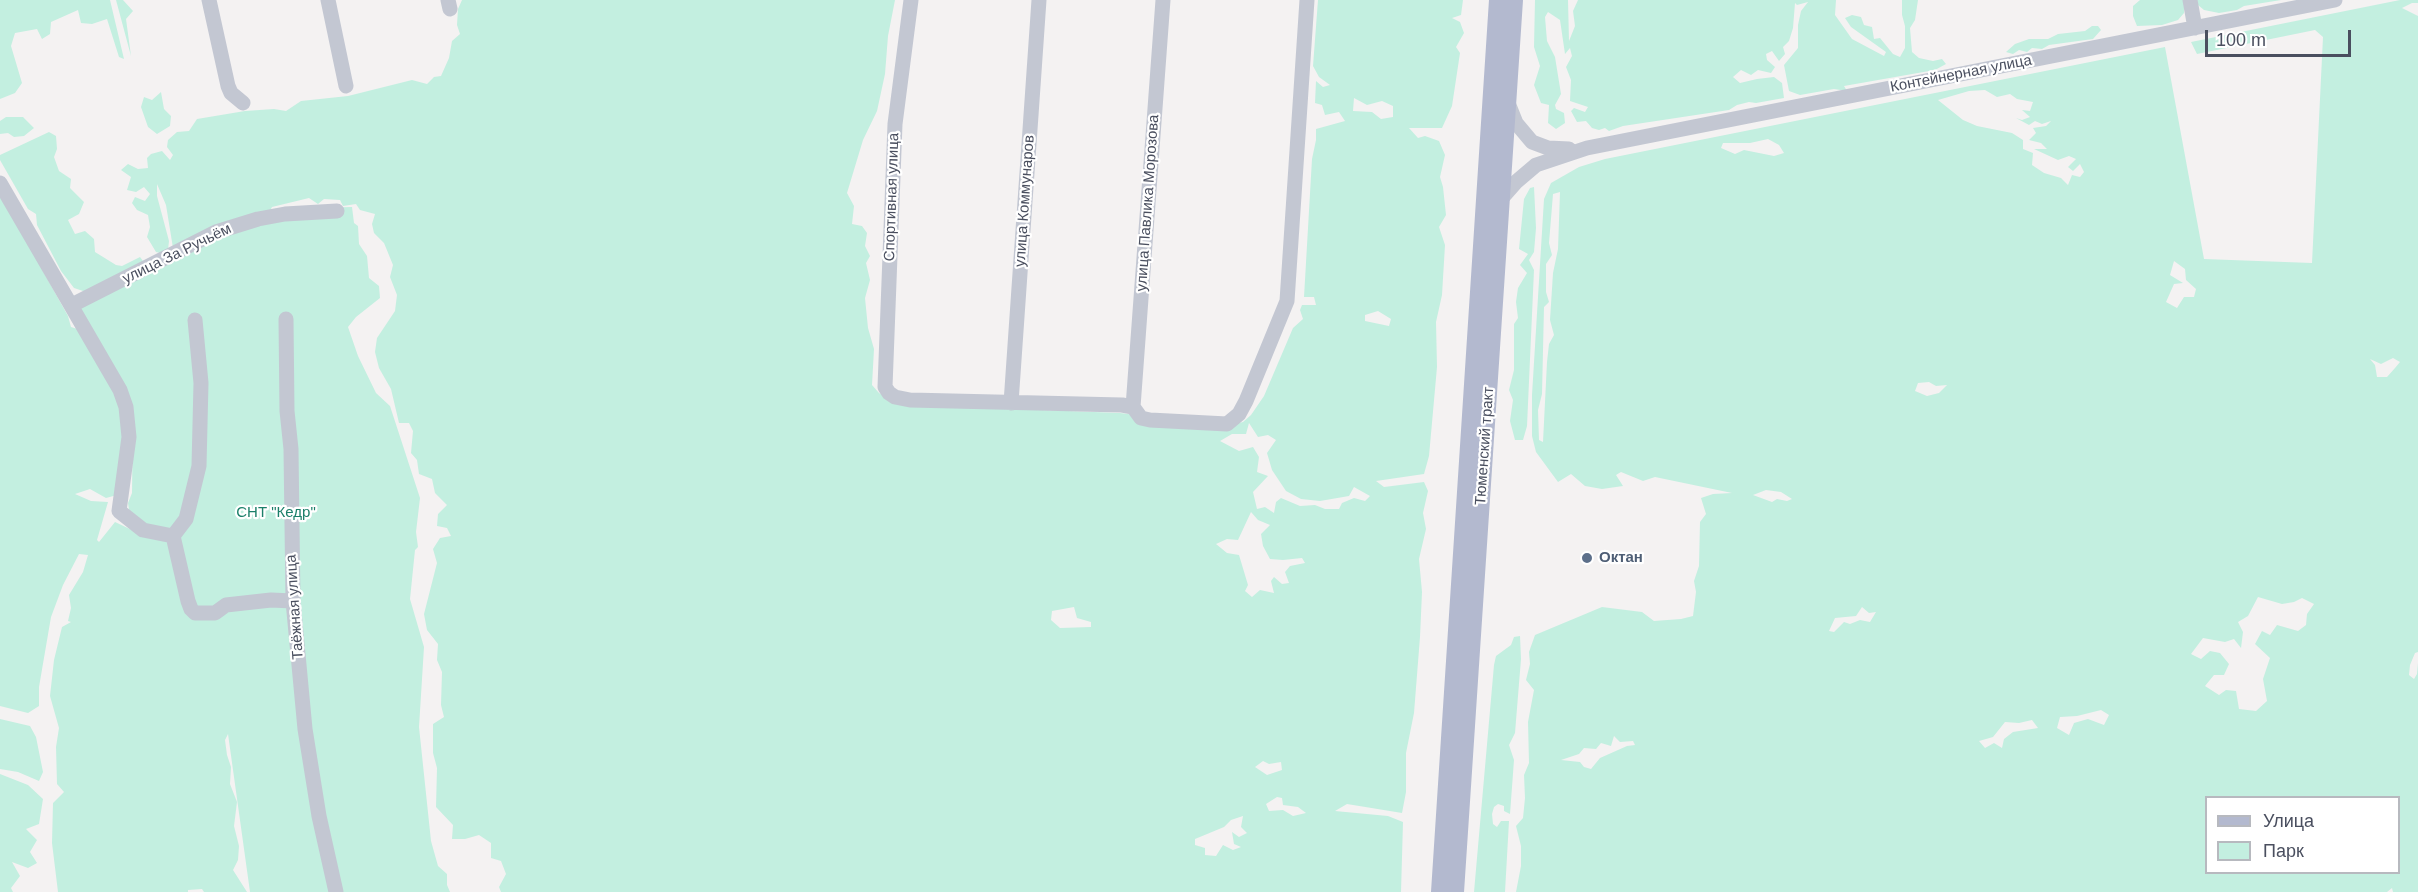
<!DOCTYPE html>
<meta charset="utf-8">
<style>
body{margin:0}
#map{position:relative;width:2418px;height:892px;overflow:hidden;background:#f4f2f2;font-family:Arial,sans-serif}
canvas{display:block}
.legend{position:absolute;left:2205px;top:796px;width:195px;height:78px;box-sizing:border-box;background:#fff;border:2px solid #b7b9bf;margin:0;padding:8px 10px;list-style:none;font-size:18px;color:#4a4f5f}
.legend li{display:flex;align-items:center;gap:12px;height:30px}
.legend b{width:30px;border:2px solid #b7b9bf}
.scale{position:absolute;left:2205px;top:30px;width:146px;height:27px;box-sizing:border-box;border:3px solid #4a4f5f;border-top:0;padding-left:8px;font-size:18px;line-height:21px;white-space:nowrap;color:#4a4f5f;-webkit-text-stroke:4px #fff;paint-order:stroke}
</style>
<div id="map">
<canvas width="2418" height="892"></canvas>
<ul class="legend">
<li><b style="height:8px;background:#b3b9cf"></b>Улица</li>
<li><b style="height:16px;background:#c3efe0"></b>Парк</li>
</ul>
<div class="scale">100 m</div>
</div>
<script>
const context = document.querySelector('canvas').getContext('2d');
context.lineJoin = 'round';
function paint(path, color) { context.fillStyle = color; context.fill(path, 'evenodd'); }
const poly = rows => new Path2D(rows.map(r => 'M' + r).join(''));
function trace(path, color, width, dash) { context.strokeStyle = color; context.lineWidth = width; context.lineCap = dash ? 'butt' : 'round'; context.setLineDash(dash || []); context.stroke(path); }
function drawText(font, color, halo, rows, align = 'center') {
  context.font = font + ' Arial,sans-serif'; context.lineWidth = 4.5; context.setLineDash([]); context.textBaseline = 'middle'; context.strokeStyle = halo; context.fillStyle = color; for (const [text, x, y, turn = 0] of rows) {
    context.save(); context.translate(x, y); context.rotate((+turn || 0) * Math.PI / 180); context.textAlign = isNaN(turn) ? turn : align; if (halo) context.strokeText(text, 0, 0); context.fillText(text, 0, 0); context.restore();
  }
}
paint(poly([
 [0,0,110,0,124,59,119,57,107,19,92,24,81,23,78,10,51,22,50,34,42,39,37,29,15,33,11,46,22,83,15,93,0,99],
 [116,0,123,0,133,11,126,19,131,56],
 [462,0,895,0,888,36,885,74,877,111,863,140,847,193,854,206,852,224,862,226,867,233,865,246,870,256,866,263,870,280,865,298,868,328,874,349,872,385,879,393,893,401,990,408,1120,413,1226,426,1243,422,1251,415,1264,396,1293,328,1303,319,1300,310,1302,305,1316,305,1314,297,1304,297,1312,159,1316,140,1316,129,1345,121,1339,112,1325,115,1322,105,1315,103,1316,81,1323,87,1330,85,1319,77,1313,66,1318,0,1463,0,1461,15,1452,18,1460,22,1464,33,1456,47,1460,53,1452,106,1442,128,1409,128,1418,138,1425,136,1439,141,1445,155,1440,177,1443,187,1446,215,1439,227,1445,245,1442,295,1436,322,1437,367,1429,456,1424,474,1376,481,1384,487,1424,482,1428,491,1423,513,1426,529,1419,559,1422,592,1420,637,1414,713,1406,753,1406,792,1402,813,1347,804,1335,811,1388,816,1403,822,1401,892,501,892,499,887,506,874,501,861,491,858,491,843,479,835,465,839,452,839,453,825,436,807,437,768,433,753,433,724,444,717,441,705,442,672,437,660,438,644,427,630,424,614,437,563,433,549,440,538,451,536,447,528,437,526,438,514,447,505,435,493,432,479,419,474,417,460,411,453,413,431,409,423,399,423,391,389,379,368,375,352,377,338,395,311,397,295,390,277,393,265,384,243,374,233,372,224,375,214,360,210,356,204,343,206,340,200,324,199,318,204,309,198,272,207,271,209,352,207,354,223,358,226,359,244,367,256,369,278,379,286,380,298,356,317,348,327,358,356,376,393,390,406,420,498,416,532,418,547,415,550,410,599,424,647,419,727,431,841,438,866,447,874,447,885,450,892,250,892,228,734,225,740,227,755,231,767,230,784,237,802,234,826,239,846,238,860,233,870,247,892,204,892,202,889,188,890,188,892,58,892,52,843,53,803,64,792,57,784,56,747,59,728,50,696,54,660,62,627,71,622,68,621,71,608,69,595,83,572,88,555,79,554,63,585,51,617,39,687,39,706,28,713,0,706,0,194,68,316,71,327,81,330,114,386,126,436,117,495,106,498,90,489,75,494,91,501,108,502,97,540,99,542,115,522,132,530,128,503,132,493,133,411,74,301,86,292,74,288,61,271,37,225,36,214,28,209,0,160,0,155,49,132,56,136,57,149,54,157,59,171,71,179,70,188,84,202,79,214,68,220,75,234,85,231,94,239,95,252,116,265,122,266,140,257,143,261,164,254,156,252,147,237,150,227,148,215,137,210,132,203,135,197,145,201,150,194,144,187,136,192,127,190,131,177,121,170,128,164,138,169,148,168,147,158,151,154,162,151,170,160,173,155,167,147,168,140,177,132,189,131,197,119,245,111,274,109,286,111,301,101,348,96,412,80,427,84,434,77,441,76,449,58,452,41,460,34,457,25,458,9],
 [1354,98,1367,105,1382,101,1393,106,1393,117,1381,119,1372,112,1353,111],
 [157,184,166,205,173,248,168,250,169,241,157,196],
 [1378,311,1391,319,1389,326,1365,321,1365,315],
 [1249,423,1258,437,1268,435,1276,440,1267,453,1272,470,1286,491,1301,499,1320,501,1349,496,1354,487,1370,496,1365,501,1354,498,1342,503,1339,509,1325,509,1315,505,1300,506,1281,498,1276,502,1274,513,1265,507,1257,509,1253,492,1268,476,1257,472,1259,457,1253,447,1239,451,1220,441,1232,434,1246,434],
 [1251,512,1258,520,1270,525,1261,534,1263,546,1270,559,1283,560,1302,558,1305,563,1290,566,1285,572,1289,583,1282,584,1274,577,1271,581,1274,593,1260,590,1252,597,1245,591,1248,585,1239,555,1227,553,1216,544,1227,539,1238,540],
 [1074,607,1077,618,1091,622,1091,627,1060,628,1051,620,1052,611],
 [1263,761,1269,764,1281,762,1282,770,1267,775,1255,767],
 [1277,797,1282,798,1283,805,1298,807,1306,813,1293,816,1283,810,1269,811,1266,804],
 [1243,816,1241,827,1247,833,1239,837,1232,832,1234,844,1241,847,1233,850,1223,845,1216,856,1205,855,1205,848,1195,845,1195,839,1224,827,1231,820],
 [1535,0,1568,0,1569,41,1575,26,1573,11,1578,0,1836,0,1835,15,1852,39,1884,56,1886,52,1851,27,1845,18,1852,15,1861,17,1864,25,1872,27,1874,39,1880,38,1893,54,1900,57,1905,48,1905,26,1902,15,1902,0,1918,0,1915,20,1910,28,1912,52,1919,58,1933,61,1942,59,1946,64,1935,70,1844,86,1847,91,1834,89,1800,95,1789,91,1784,65,1798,48,1798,25,1801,11,1808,2,1797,5,1795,3,1793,28,1789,41,1783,47,1785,54,1779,61,1772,51,1766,54,1767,60,1775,67,1771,73,1758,70,1751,75,1741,70,1733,77,1740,83,1757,79,1774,77,1782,83,1784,98,1756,103,1749,102,1737,105,1729,110,1623,126,1609,131,1605,128,1599,130,1592,128,1586,121,1577,122,1571,111,1574,108,1585,112,1588,107,1570,101,1571,80,1566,67,1572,56,1570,48,1565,54,1560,20,1548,12,1545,17,1547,41,1555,57,1561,94,1555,105,1556,109,1564,113,1565,123,1556,129,1548,123,1549,105,1541,103,1534,85,1540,66,1534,47],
 [2140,0,2185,0,2184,13,2178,20,2162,25,2137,26,2133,16,2133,6],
 [2197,0,2281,0,2244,6,2237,10,2219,13,2204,10,2198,5],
 [2400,0,2418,0,2418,3,2412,3,2402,8,2418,16,2418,652,2415,653,2410,665,2409,675,2414,679,2417,674,2418,663,2418,892,2393,892,2392,888,2387,892,1516,892,1521,866,1521,846,1516,826,1523,818,1525,798,1524,775,1529,763,1528,722,1534,690,1526,680,1530,664,1529,652,1535,635,1602,607,1642,612,1654,621,1681,619,1693,616,1696,592,1694,581,1699,566,1700,522,1706,514,1701,498,1713,494,1732,493,1655,477,1643,481,1621,472,1616,475,1623,486,1602,489,1585,486,1571,474,1558,482,1536,452,1532,436,1532,395,1544,199,1551,183,1579,167,1605,159,2165,47,2204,259,2312,263,2323,37,2315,30,2197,54,2191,42],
 [1985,90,1997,97,2010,94,2017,99,2033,102,2030,111,2022,110,2030,117,2022,120,2016,118,2029,125,2035,121,2042,124,2051,121,2046,126,2033,128,2036,133,2029,140,2041,143,2047,149,2034,149,2058,160,2069,156,2076,159,2068,167,2073,171,2080,164,2084,172,2080,177,2072,175,2068,185,2061,178,2044,173,2032,165,2033,153,2023,149,2023,140,2012,133,1977,126,1963,120,1938,100,1969,91],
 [1768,139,1779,145,1784,153,1774,156,1744,150,1735,154,1721,148,1723,143,1750,143],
 [1560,192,1558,249,1553,273,1550,320,1554,335,1549,344,1547,362,1543,442,1539,440,1538,410,1542,394,1544,307,1549,302,1546,292,1546,264,1552,255,1549,243,1553,194],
 [2174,261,2185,269,2186,280,2196,289,2194,297,2184,297,2177,308,2166,302,2174,284,2183,283,2170,275],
 [2393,358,2400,362,2395,368,2387,377,2377,377,2375,365,2370,359,2381,364],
 [1929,382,1936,386,1947,385,1939,393,1927,396,1915,391,1918,383],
 [1766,490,1781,492,1792,499,1787,501,1777,499,1772,502,1753,495],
 [2258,597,2282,604,2294,602,2302,598,2314,604,2307,614,2306,625,2298,631,2277,625,2270,635,2262,631,2255,644,2270,658,2263,679,2267,701,2256,711,2239,709,2236,691,2226,690,2219,695,2205,686,2214,675,2224,675,2229,664,2220,653,2210,651,2201,659,2191,654,2203,638,2225,642,2234,639,2241,648,2243,632,2238,622,2248,616],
 [1862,607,1869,613,1876,612,1870,622,1860,620,1850,624,1844,622,1834,632,1829,631,1835,618,1856,616],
 [2101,710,2109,715,2104,725,2088,719,2074,723,2069,735,2057,728,2060,717,2077,716],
 [2032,720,2038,728,2013,732,2004,739,2002,748,1994,743,1985,748,1979,741,1993,737,2005,722,2019,723],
 [1614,736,1620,742,1633,741,1635,745,1627,746,1600,758,1591,769,1584,767,1580,762,1561,760,1579,754,1584,748,1596,749,1601,743,1611,746],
 [2206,798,2398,798,2398,872,2206,872],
 [2092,26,2098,26,2101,30,2093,39,2049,45,2042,49,2032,48,2027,52,2019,50,2013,54,2006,52,2015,44,2029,39,2048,39,2058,34,2085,31],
 [161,92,164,109,171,116,170,126,157,134,148,127,141,107,144,97,152,100],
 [6,117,23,117,34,128,24,136,14,137,8,133,0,134,0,121],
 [1534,187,1536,228,1534,252,1529,260,1534,270,1527,426,1523,440,1515,440,1510,421,1513,400,1509,390,1514,370,1514,324,1518,318,1516,302,1518,288,1527,273,1520,265,1528,254,1519,249,1524,199,1530,188],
 [1520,636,1521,659,1515,733,1509,745,1514,760,1510,814,1504,811,1504,806,1498,804,1494,807,1492,814,1493,824,1497,827,1501,821,1509,821,1505,892,1474,892,1494,665,1496,656,1511,645,1514,637],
 [0,719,30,726,36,737,43,772,39,781,18,772,0,769],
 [0,774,28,785,43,799,39,824,26,829,37,840,30,852,37,863,28,868,12,862,20,876,11,888,13,892,0,892]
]), '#c3efe0');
trace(poly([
 [209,0,228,86,231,93,243,103],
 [328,0,346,86],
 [448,0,450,9],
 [911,0,895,124,885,387,889,393,895,397,910,400,1122,405,1133,407,1141,418,1150,420,1227,424,1239,414,1246,401,1287,301,1307,0],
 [2190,0,2195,28],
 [1508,103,1516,123,1532,142,1548,148,1569,149],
 [0,183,120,390,126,407,129,437,119,511,143,530,173,536],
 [1501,199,1516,182,1536,165,1587,148,2335,0],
 [72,305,216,232,258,219,285,214,337,211],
 [286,319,287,411,291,449,293,601,305,729,319,816,336,892],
 [1011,403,1039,0],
 [1133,407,1163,0],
 [173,536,186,519,199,466,201,383,195,320],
 [173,536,188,601,191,609,195,613,215,613,226,605,271,600,293,601]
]), '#c3c7d2', 15);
trace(poly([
 [1440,892,1498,0],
 [1455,892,1514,0]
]), '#b3b9cf', 18);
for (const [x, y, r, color] of [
 [1587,558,6,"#5c6f8a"]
]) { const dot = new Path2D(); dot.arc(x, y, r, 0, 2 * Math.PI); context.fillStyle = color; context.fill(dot); trace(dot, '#fff', 2); }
drawText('15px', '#4a4f5f', '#fff', [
 ["Контейнерная улица",1961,74,-11],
 ["Спортивная улица",892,197,-88],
 ["улица Коммунаров",1025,201,-86],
 ["улица Павлика Морозова",1148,203,-86],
 ["улица За Ручьём",177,254,-26],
 ["Тюменский тракт",1485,446,-86],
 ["Таёжная улица",295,607,-94]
]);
drawText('15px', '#1b7f69', '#fff', [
 ["СНТ \"Кедр\"",276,513]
]);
drawText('bold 15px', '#4e5e75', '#fff', [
 ["Октан",1599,558]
], 'left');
</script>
